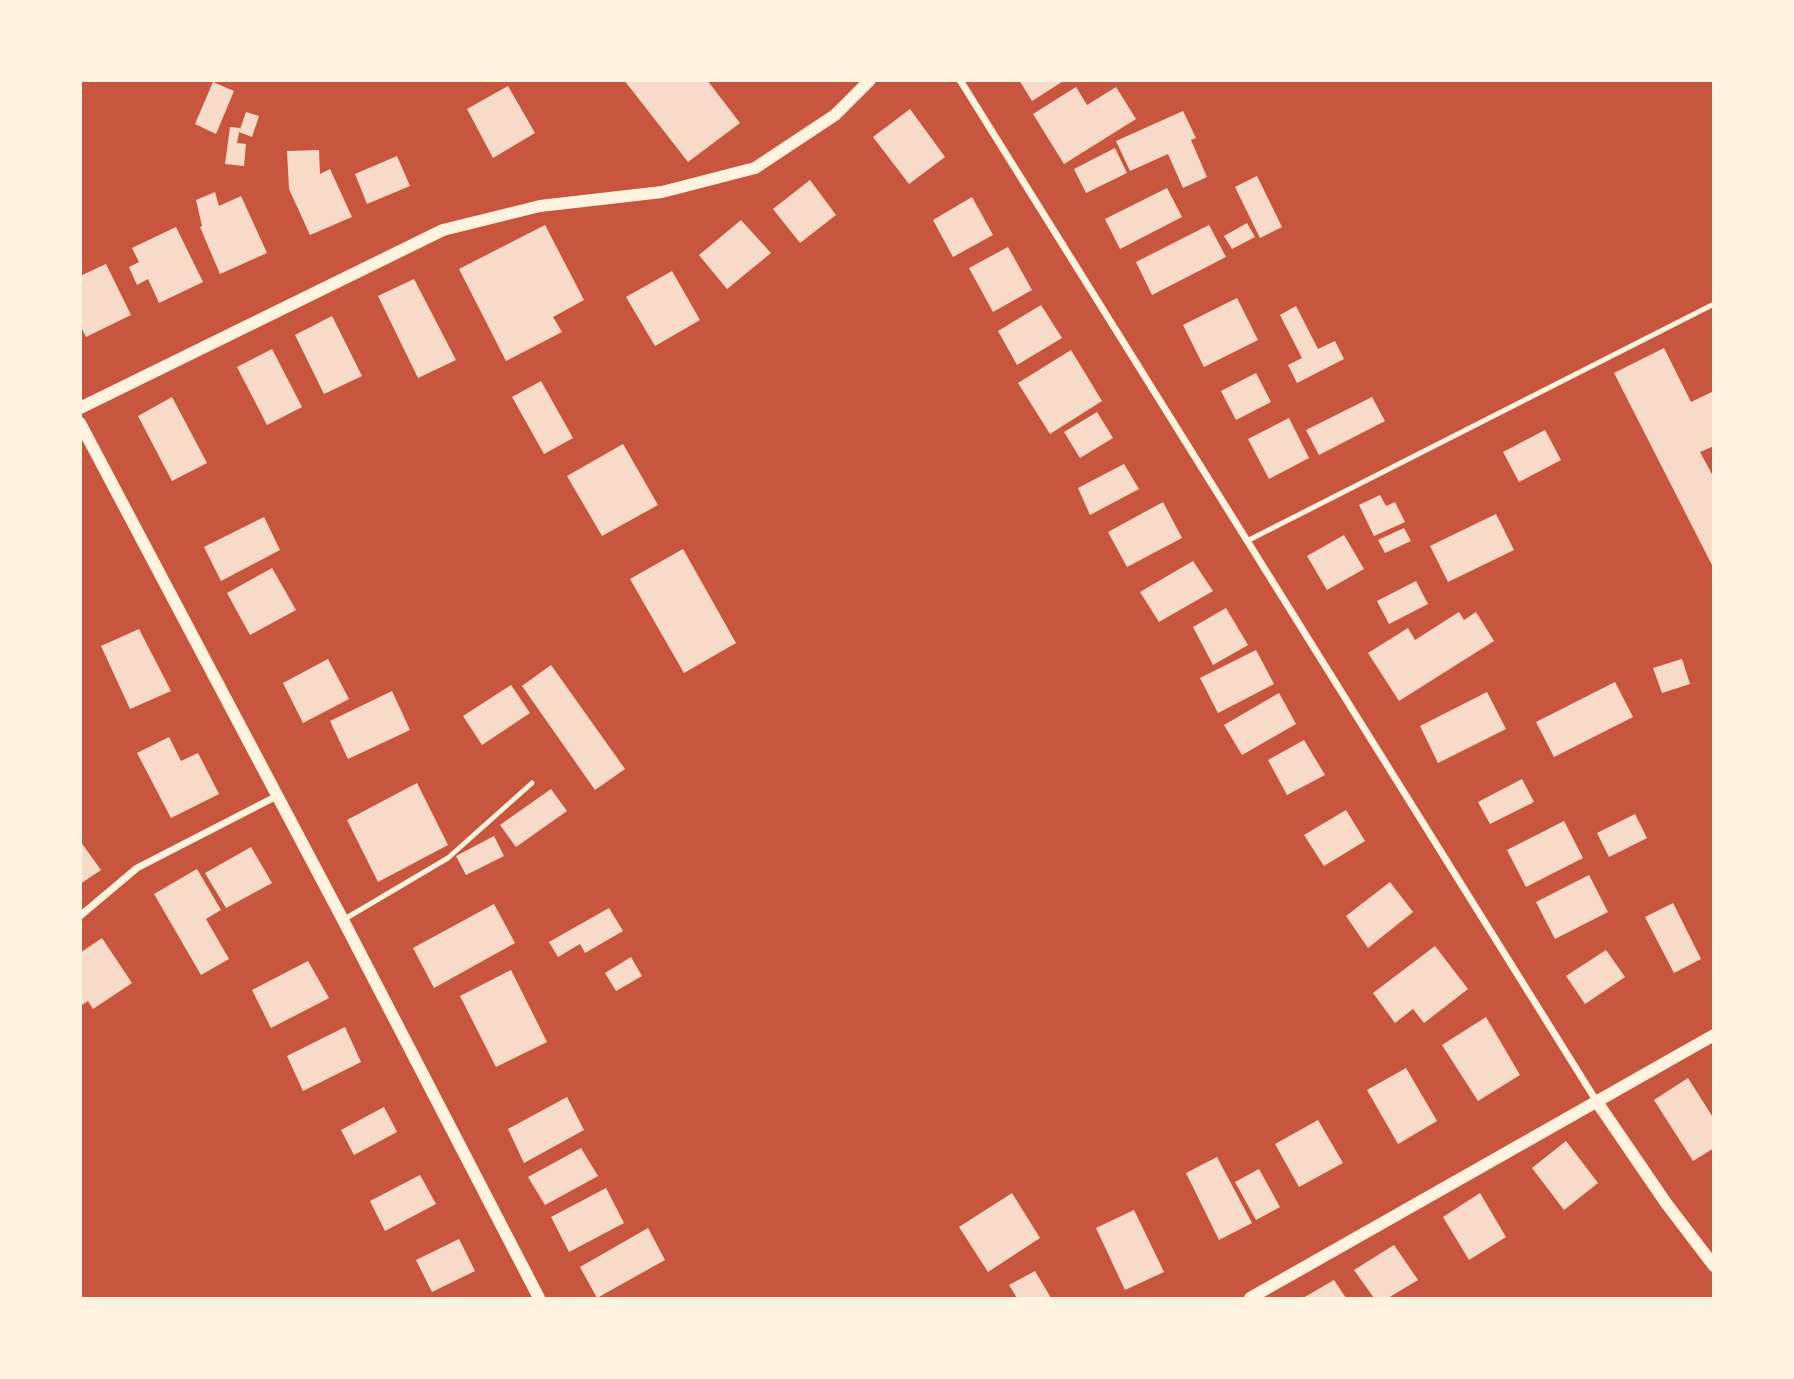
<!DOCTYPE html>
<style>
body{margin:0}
#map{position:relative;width:1794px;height:1379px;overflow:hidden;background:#c8553d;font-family:Barlow,sans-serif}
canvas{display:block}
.frame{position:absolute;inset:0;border:82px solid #fff3e0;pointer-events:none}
</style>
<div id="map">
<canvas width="1794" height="1379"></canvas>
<div class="frame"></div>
</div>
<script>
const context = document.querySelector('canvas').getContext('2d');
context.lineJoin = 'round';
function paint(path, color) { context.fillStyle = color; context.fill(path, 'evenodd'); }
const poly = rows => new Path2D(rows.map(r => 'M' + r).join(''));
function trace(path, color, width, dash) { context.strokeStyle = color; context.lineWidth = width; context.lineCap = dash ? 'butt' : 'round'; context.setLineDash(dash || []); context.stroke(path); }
paint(poly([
 [624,80,707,80,740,123,688,162],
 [1019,80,1065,80,1032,101],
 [213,82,234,91,216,134,195,124],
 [508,86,535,133,493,158,467,109],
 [1076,87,1087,105,1116,87,1136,119,1064,164,1033,114],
 [910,109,945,157,909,184,873,137],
 [1183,111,1196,138,1191,140,1207,177,1183,188,1168,154,1130,171,1116,141],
 [246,112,259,116,252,137,239,132],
 [230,127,240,128,237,143,246,144,244,166,225,164],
 [1115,148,1127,173,1086,193,1074,169],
 [319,150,320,174,330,169,352,217,310,235,289,189,287,151],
 [397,156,410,186,367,204,355,174],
 [1257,176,1282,227,1260,238,1235,187],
 [810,180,836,215,800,243,773,209],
 [1167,188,1182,217,1120,249,1105,219],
 [215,192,219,206,241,196,267,253,220,274,200,227,202,226,196,200],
 [972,197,993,235,953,257,933,220],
 [741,220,771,253,727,289,699,255],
 [1247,223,1255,237,1232,249,1224,236],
 [545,225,584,300,553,317,562,332,506,361,459,269],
 [1209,225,1226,257,1152,295,1136,262],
 [176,227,203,282,159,303,148,279,137,285,129,267,139,262,132,248],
 [1008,247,1032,290,993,312,969,268],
 [106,264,131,315,86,337,80,325,80,276],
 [672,271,700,320,655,346,626,297],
 [414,279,456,360,418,378,378,296],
 [1237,298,1258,340,1204,367,1183,325],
 [1041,305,1062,338,1017,365,998,331],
 [1296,306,1318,349,1335,341,1344,359,1297,383,1288,365,1302,358,1280,315],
 [332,316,362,376,324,394,295,335],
 [1664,348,1691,402,1714,391,1714,446,1700,452,1714,478,1714,569,1614,373],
 [272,349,302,407,267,425,237,367],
 [1071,350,1102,401,1050,434,1018,383],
 [1256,373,1271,402,1236,420,1221,391],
 [541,381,573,438,544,454,512,397],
 [172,397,207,463,172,481,138,416],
 [1372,397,1385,421,1319,455,1306,430],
 [1097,412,1113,438,1080,458,1064,432],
 [1289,418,1309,458,1269,479,1248,439],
 [1545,430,1561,460,1519,482,1503,452],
 [623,444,658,505,602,536,567,476],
 [1124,464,1139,489,1090,515,1078,488],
 [1380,495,1386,506,1395,502,1405,522,1374,536,1359,505],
 [1163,502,1182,538,1127,567,1108,532],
 [1496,514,1514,550,1448,582,1430,546],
 [264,517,280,550,221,581,204,547],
 [1404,528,1411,541,1385,553,1378,540],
 [1344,535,1364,569,1327,590,1307,556],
 [683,549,736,643,684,673,630,579],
 [1193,561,1213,591,1159,622,1140,592],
 [272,568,296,610,250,635,227,593],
 [1416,581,1428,604,1389,624,1377,601],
 [1226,608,1248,645,1213,665,1193,627],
 [1459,612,1464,620,1476,612,1494,641,1399,701,1368,653,1408,628,1415,640],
 [139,629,171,691,130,709,101,646],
 [1256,650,1274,684,1218,713,1200,678],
 [328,659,349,699,303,723,283,683],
 [1682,659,1690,684,1662,693,1653,668],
 [551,665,625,769,595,790,522,686],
 [1615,682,1633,717,1554,757,1536,722],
 [511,685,530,713,482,745,463,716],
 [392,691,410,730,348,759,330,721],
 [1487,692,1506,729,1438,763,1420,726],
 [1279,693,1296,724,1242,755,1224,725],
 [169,737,181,761,198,753,219,794,171,818,137,753],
 [1304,740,1325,775,1287,795,1268,760],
 [1522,779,1534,802,1490,824,1478,802],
 [417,783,448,845,378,882,347,820],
 [551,789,567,811,516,847,500,825],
 [1346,810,1365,841,1324,866,1304,835],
 [1635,814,1647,838,1609,857,1597,833],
 [1564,821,1583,858,1526,887,1507,850],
 [494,836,504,856,466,875,456,856],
 [80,841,101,870,80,884],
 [251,847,272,883,226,908,205,873],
 [197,869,221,910,206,919,229,959,201,975,154,894],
 [1589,875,1608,912,1555,939,1536,902],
 [1390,882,1413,912,1368,948,1346,916],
 [1673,903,1701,959,1674,973,1645,917],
 [494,904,515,943,434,988,413,948],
 [609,908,623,931,585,953,580,944,558,957,549,942],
 [102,938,132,983,93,1009,88,1001,80,1006,80,953],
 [1435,946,1468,989,1424,1023,1413,1009,1395,1023,1373,993],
 [1606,950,1625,977,1585,1004,1566,976],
 [631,957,642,976,616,991,605,973],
 [308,961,329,998,271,1028,252,990],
 [511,970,547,1042,496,1067,460,996],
 [1486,1017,1520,1075,1478,1101,1442,1045],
 [345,1027,361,1062,303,1091,287,1056],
 [1406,1068,1437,1121,1398,1144,1367,1090],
 [1688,1078,1714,1119,1714,1148,1693,1161,1654,1100],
 [567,1097,584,1130,524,1163,508,1129],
 [384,1107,397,1132,354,1155,341,1130],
 [1318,1120,1343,1163,1299,1187,1275,1144],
 [1566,1141,1598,1183,1564,1210,1532,1168],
 [581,1148,598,1176,545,1205,528,1177],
 [1217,1157,1252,1223,1219,1240,1186,1173],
 [1259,1169,1280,1207,1256,1220,1235,1182],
 [420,1175,436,1204,385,1231,370,1201],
 [606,1188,624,1223,569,1252,551,1217],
 [1012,1193,1040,1238,988,1272,959,1227],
 [1480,1193,1506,1237,1469,1260,1443,1217],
 [1134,1210,1164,1272,1125,1290,1096,1228],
 [648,1228,665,1260,597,1298,580,1267],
 [459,1239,475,1271,432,1292,416,1260],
 [1394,1245,1418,1280,1388,1298,1374,1298,1354,1270],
 [1035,1271,1051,1298,1017,1298,1009,1285],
 [1334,1280,1346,1298,1303,1298]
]), '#f7dbc8');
trace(poly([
 [1247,541,1714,304],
 [343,920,448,858,532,783]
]), '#fff3e0', 5);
trace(poly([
 [960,80,1597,1102],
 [80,916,137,868,277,796]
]), '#fff3e0', 7);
trace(poly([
 [80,408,443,230,540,206,662,192,755,168,835,115,870,80],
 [80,423,343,920,539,1298],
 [1597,1102,1666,1203,1714,1266],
 [1250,1298,1714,1035]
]), '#fff3e0', 12);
</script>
